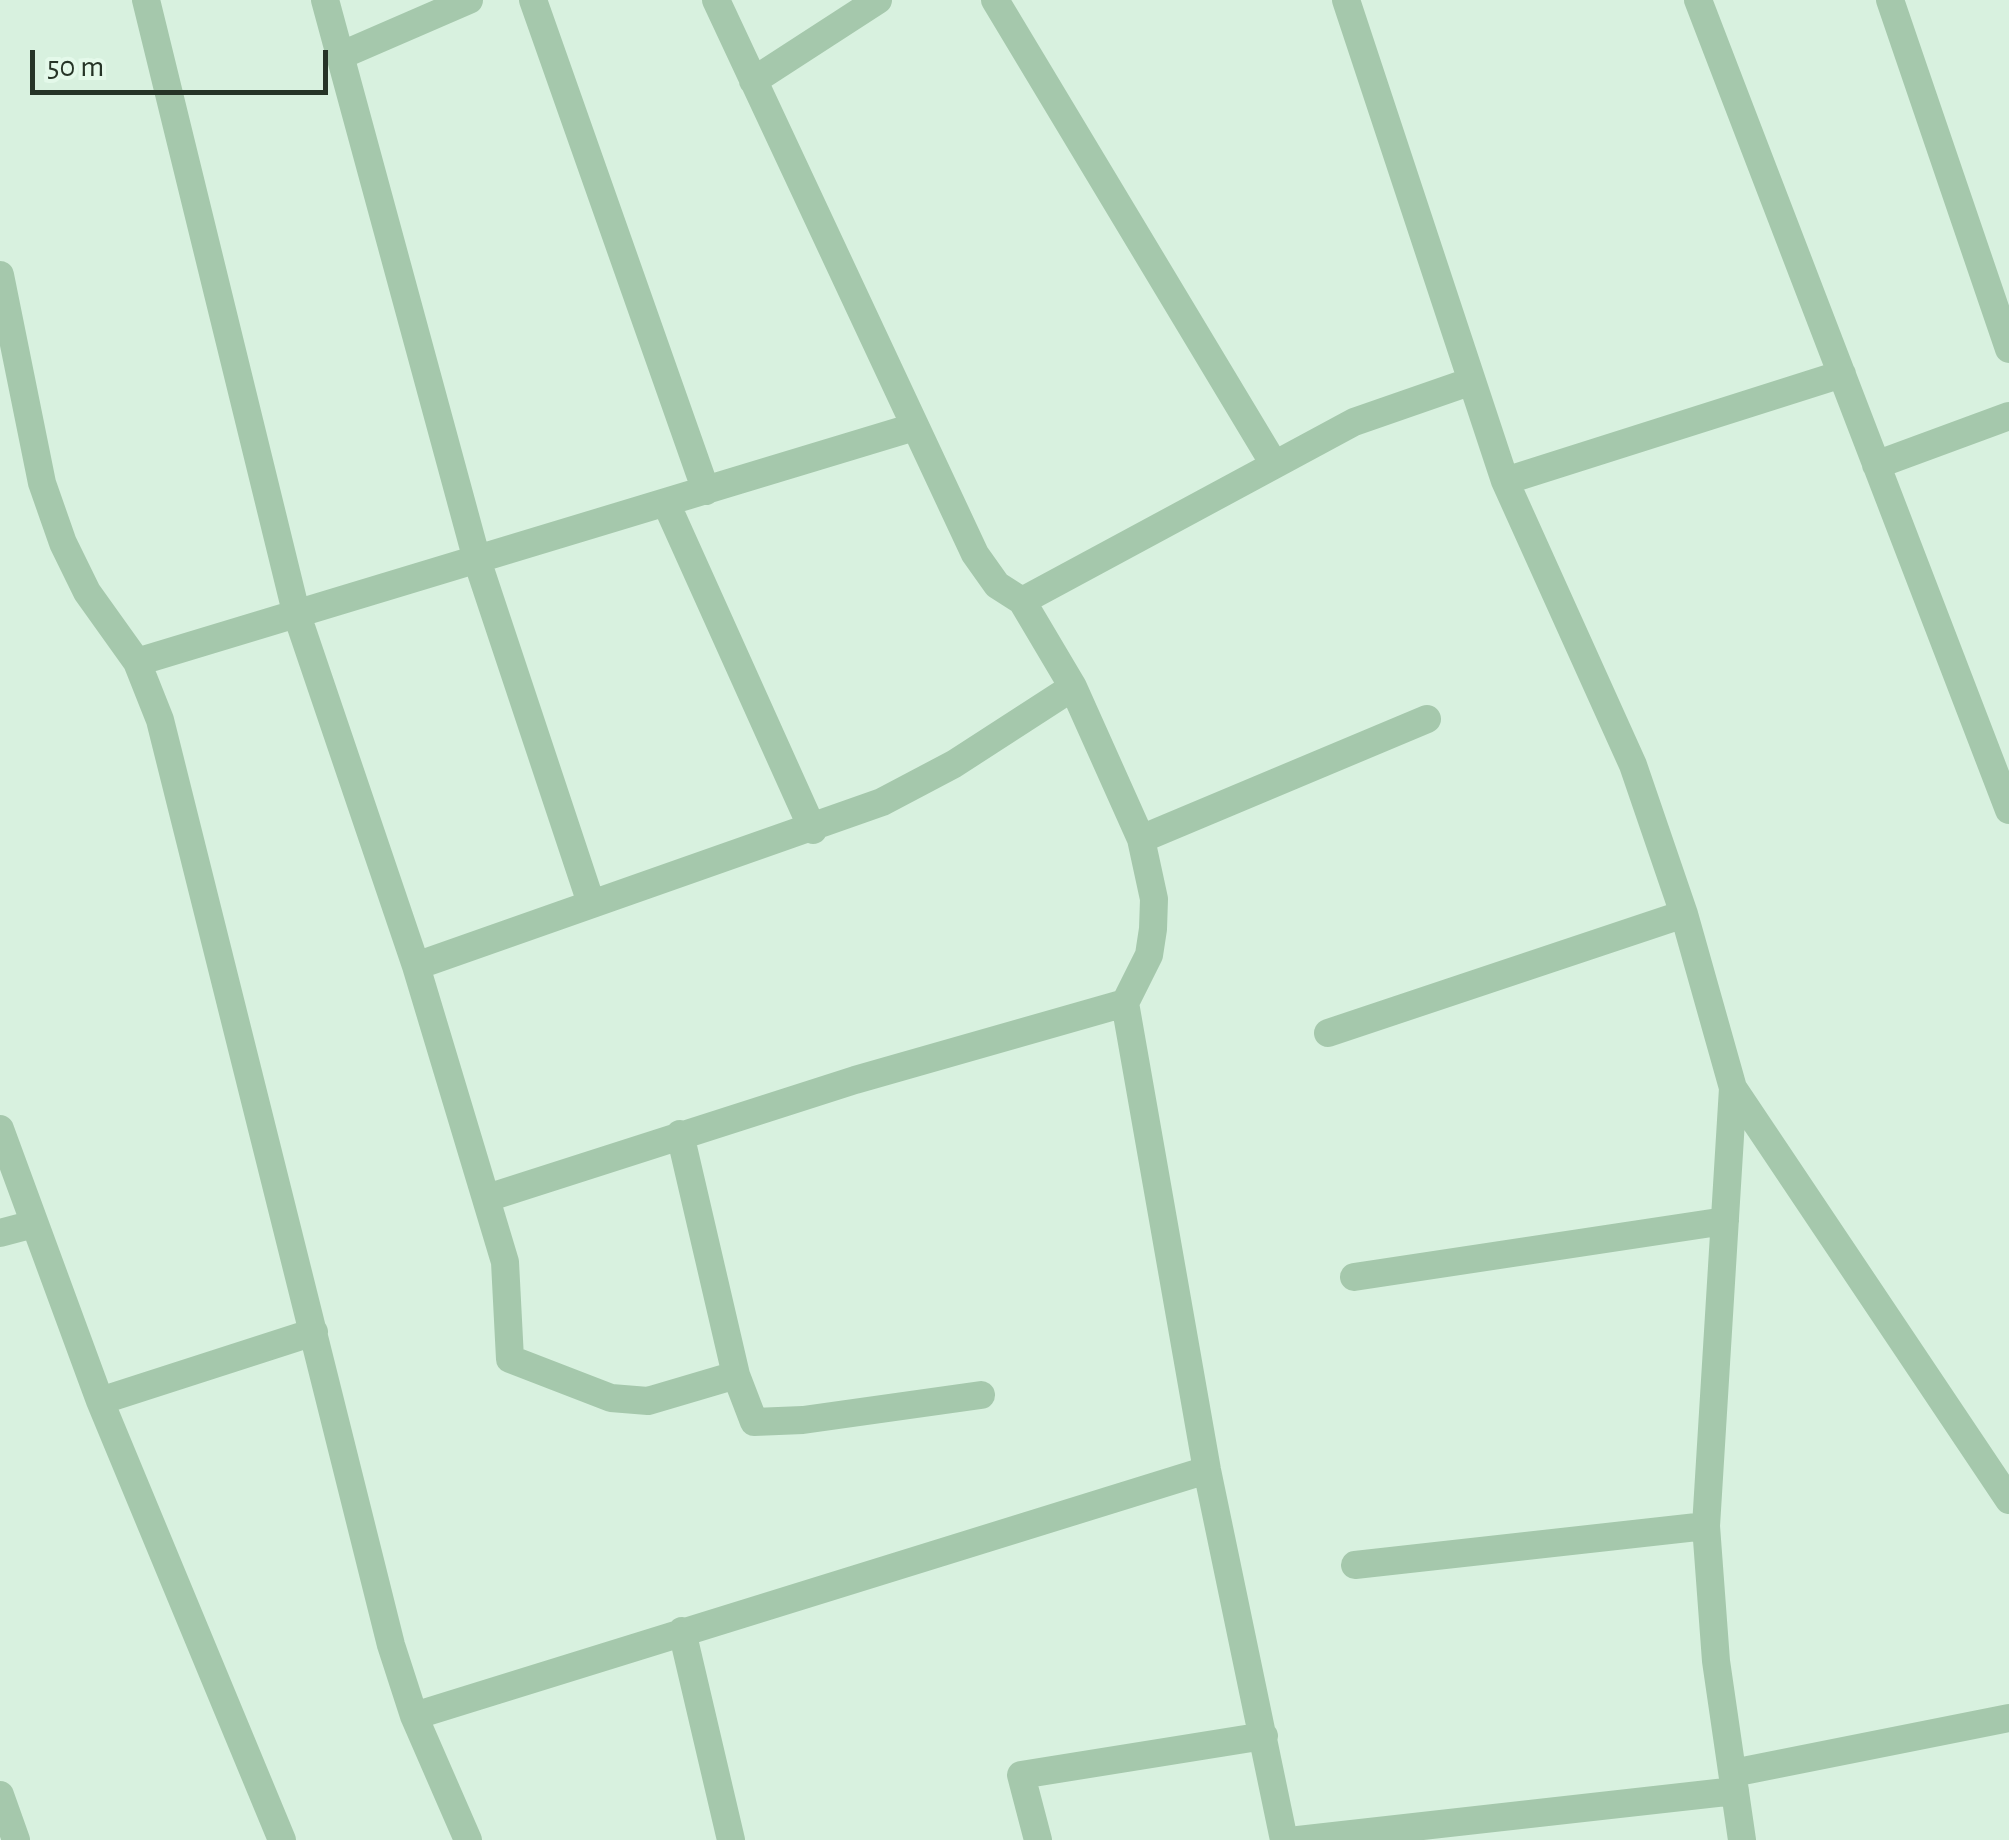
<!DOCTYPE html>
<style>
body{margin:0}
#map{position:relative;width:2009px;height:1840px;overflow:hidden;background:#d8f1df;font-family:"Alegreya Sans",sans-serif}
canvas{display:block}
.scale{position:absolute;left:30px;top:50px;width:298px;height:45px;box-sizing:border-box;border:5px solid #263427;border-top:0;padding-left:12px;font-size:30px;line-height:35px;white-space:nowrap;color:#263427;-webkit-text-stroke:8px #e4f9ea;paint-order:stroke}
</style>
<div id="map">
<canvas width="2009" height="1840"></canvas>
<div class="scale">50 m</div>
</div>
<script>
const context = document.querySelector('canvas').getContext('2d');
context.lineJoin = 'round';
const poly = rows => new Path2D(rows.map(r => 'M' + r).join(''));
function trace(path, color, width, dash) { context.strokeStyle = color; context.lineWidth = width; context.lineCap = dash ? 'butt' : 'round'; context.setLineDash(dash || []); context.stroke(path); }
trace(poly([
 [146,0,296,612,416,966,882,802,954,764,1073,687],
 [325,0,477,560,591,903],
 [533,0,706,491],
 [716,0,975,554,997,585,1022,601,1073,687,1141,839,1154,899,1153,929,1149,955,1125,1003,1207,1470,1284,1840],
 [995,0,1274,464],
 [1346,0,1505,481,1633,765,1684,914,1733,1088,2009,1500],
 [1698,0,2009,810],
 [1890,0,2009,349],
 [342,55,469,0],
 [753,81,878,0],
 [0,275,42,483,63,543,87,592,137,662,160,720,391,1645,414,1716,468,1840],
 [1876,465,2009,416],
 [1505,481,1842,374],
 [666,503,813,830],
 [1022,601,1354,422,1472,381],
 [137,662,914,427],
 [1141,839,1427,719],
 [416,966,505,1262,510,1359,611,1398,648,1401,736,1375],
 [1328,1033,1684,914],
 [1733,1088,1706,1526,1716,1661,1742,1840],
 [0,1129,100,1401,282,1840],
 [680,1134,736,1375,754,1422,803,1420,981,1395],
 [487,1198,855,1080,1125,1003],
 [0,1233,34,1224],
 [1354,1277,1725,1221],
 [100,1401,314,1332],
 [1355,1565,1706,1526],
 [682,1631,731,1840],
 [414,1716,1207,1470],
 [1733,1773,2009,1718],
 [0,1795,16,1840],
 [1038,1840,1021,1775,1264,1736],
 [1298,1840,1735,1791]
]), '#a5c8ac', 28);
</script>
